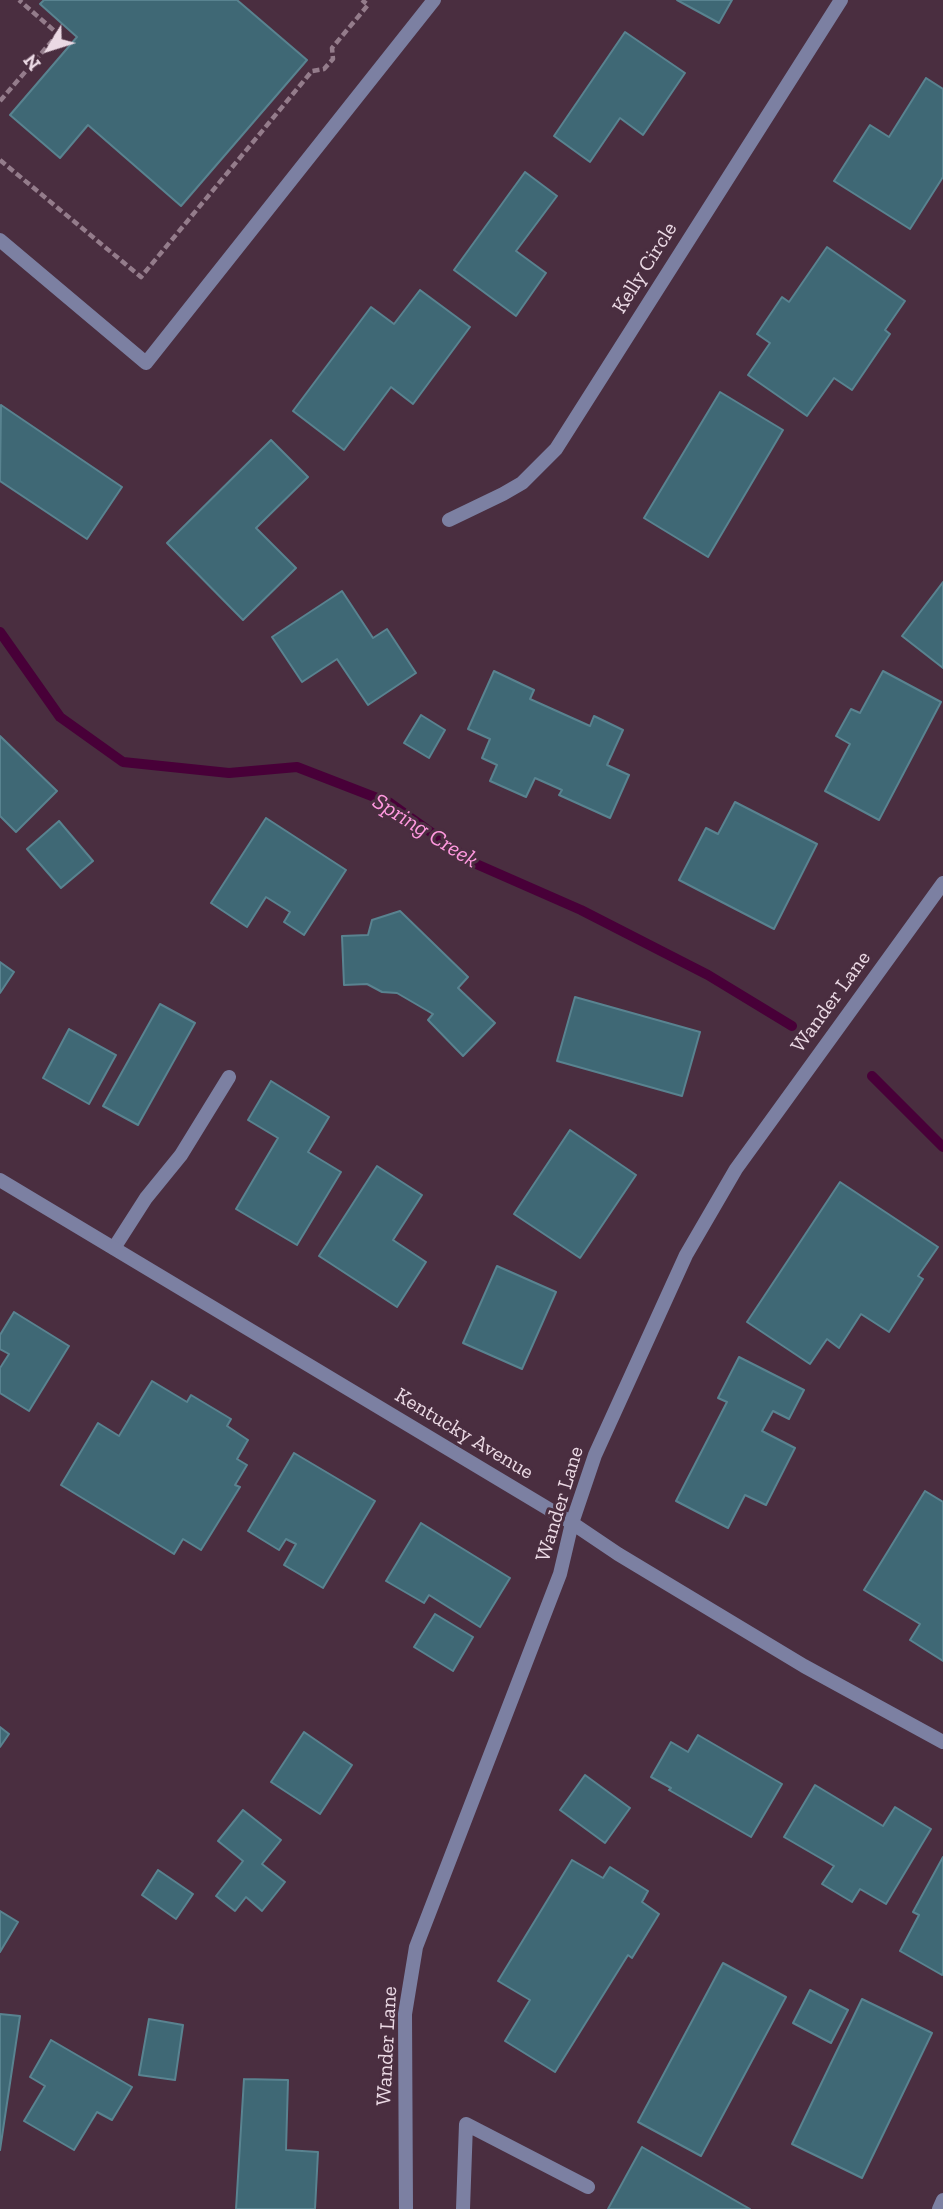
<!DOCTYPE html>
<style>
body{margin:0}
#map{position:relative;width:943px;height:2209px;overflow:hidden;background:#4a2e40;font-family:"Zilla Slab",serif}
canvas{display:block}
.north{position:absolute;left:14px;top:14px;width:70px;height:70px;-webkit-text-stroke:5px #4a2e40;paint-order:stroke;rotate:232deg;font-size:19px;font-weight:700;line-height:28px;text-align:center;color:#ebd9e4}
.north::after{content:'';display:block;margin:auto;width:24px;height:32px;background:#ebd9e4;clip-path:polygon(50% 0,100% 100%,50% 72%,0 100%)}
</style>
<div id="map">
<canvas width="943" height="2209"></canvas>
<div class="north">N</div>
</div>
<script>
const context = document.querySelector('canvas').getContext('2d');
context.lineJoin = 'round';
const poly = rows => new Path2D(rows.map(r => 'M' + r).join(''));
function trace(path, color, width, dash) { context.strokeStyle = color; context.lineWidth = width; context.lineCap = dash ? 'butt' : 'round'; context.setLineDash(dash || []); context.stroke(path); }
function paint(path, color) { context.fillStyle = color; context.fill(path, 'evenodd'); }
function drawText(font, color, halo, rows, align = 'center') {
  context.font = font + ' "Zilla Slab",serif'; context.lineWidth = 6; context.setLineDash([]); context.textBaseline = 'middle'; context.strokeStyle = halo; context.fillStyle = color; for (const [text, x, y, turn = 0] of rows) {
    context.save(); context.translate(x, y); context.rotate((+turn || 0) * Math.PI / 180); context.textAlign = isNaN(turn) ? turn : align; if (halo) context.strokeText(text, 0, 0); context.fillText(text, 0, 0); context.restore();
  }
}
trace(poly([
 [0,632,60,717,123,762,229,773,297,767,390,803,474,863,581,910,708,975,792,1026],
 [872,1076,943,1147]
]), '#480038', 10);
const building = poly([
 [44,0,237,0,307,60,181,206,88,125,60,158,10,115,77,37,40,4,44,0],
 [677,0,732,0,719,23,677,0],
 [625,32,685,73,643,135,620,118,590,162,554,136,625,32],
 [926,78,943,89,943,177,910,229,834,181,870,125,889,137,926,78],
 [525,172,557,196,516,251,546,273,516,316,454,270,525,172],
 [827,247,905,301,885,330,890,334,852,390,834,378,807,416,748,375,770,343,757,334,782,297,789,302,827,247],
 [420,290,470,327,413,404,391,387,344,450,293,411,371,307,394,324,420,290],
 [720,392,783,430,708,557,644,518,720,392],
 [1,405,122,487,87,539,0,481,1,405],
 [271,440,308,477,256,528,296,568,243,620,167,543,271,440],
 [943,582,943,668,902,636,943,582],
 [342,591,373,638,387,629,416,673,368,705,337,659,302,682,272,637,342,591],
 [494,671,534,690,530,699,590,726,594,716,623,730,607,765,629,775,610,818,559,795,562,790,535,778,526,797,490,781,497,765,482,758,490,739,468,729,494,671],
 [883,671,941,702,879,820,825,791,850,744,836,736,851,709,860,713,883,671],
 [421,715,445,730,429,758,404,743,421,715],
 [0,736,57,791,16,832,0,816,0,736],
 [735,802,817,844,774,929,679,880,706,828,718,834,735,802],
 [266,818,346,870,304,935,284,922,290,912,266,897,247,927,211,903,266,818],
 [59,821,93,861,61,888,27,849,59,821],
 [400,911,468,977,458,988,495,1023,463,1056,428,1020,433,1014,397,993,382,992,367,984,344,985,342,936,368,935,372,920,400,911],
 [0,962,14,972,0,993,0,962],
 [575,997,700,1032,682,1096,557,1061,575,997],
 [160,1004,195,1023,138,1125,103,1106,160,1004],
 [69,1029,116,1055,89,1104,43,1078,69,1029],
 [271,1081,329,1117,308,1152,341,1172,297,1245,236,1209,278,1138,248,1120,271,1081],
 [570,1130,636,1175,580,1258,514,1214,570,1130],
 [377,1166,422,1195,393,1240,426,1262,397,1307,319,1256,377,1166],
 [840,1182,938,1247,918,1276,923,1279,889,1332,861,1314,839,1348,827,1339,810,1364,747,1322,840,1182],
 [497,1266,556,1292,522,1369,463,1343,497,1266],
 [14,1312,69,1346,29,1411,0,1393,0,1368,9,1354,0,1349,0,1335,14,1312],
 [739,1357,804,1390,789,1419,773,1411,762,1431,795,1448,766,1505,745,1495,728,1528,676,1501,727,1402,718,1398,739,1357],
 [152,1381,187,1402,191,1395,231,1419,227,1426,248,1440,237,1459,247,1465,235,1485,240,1487,201,1550,183,1539,174,1554,61,1485,98,1423,119,1436,152,1381],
 [294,1453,375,1501,323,1588,284,1565,296,1544,286,1539,279,1550,248,1531,294,1453],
 [925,1491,943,1502,943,1661,910,1640,920,1624,864,1590,925,1491],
 [421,1523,510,1578,480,1627,429,1595,424,1603,386,1581,421,1523],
 [435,1614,473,1637,453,1671,414,1647,435,1614],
 [0,1727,9,1734,0,1747,0,1727],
 [304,1732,352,1765,320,1814,271,1782,304,1732],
 [698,1735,782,1784,751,1837,669,1790,671,1788,651,1777,671,1742,688,1752,698,1735],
 [585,1775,630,1808,605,1843,560,1810,585,1775],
 [815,1785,883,1826,895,1807,931,1829,886,1904,860,1889,852,1902,822,1884,834,1866,784,1837,815,1785],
 [243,1810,281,1840,262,1864,285,1882,262,1911,246,1897,235,1911,216,1896,243,1861,218,1841,243,1810],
 [943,1857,943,1973,942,1975,900,1951,919,1915,913,1912,943,1857],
 [572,1860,603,1878,610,1867,648,1891,642,1902,659,1914,632,1958,628,1955,555,2072,505,2041,530,2000,498,1981,572,1860],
 [158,1870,193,1894,176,1919,142,1895,158,1870],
 [0,1911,18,1922,0,1952,0,1911],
 [723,1963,786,1997,701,2156,638,2122,723,1963],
 [810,1990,848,2010,831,2043,793,2023,810,1990],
 [862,1999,932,2033,862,2178,792,2144,862,1999],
 [0,2014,20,2016,0,2150,0,2014],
 [149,2019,183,2025,175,2080,139,2075,149,2019],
 [51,2040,132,2087,112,2120,97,2112,74,2150,24,2121,45,2086,30,2077,51,2040],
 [244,2079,288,2080,286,2150,318,2152,315,2209,236,2209,244,2079],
 [642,2147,750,2209,608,2209,642,2147]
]);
paint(building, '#3f6875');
trace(building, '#598390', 2);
trace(poly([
 [0,101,58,34,19,0],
 [0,160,141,277,312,71,324,69,333,59,332,48,368,5,362,0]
]), '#947c8b', 4.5, [7, 3.5]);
trace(poly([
 [0,240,146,363,434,0],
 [114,1248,146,1198,181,1155,229,1077],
 [463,2209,466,2124,588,2187]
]), '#7c80a2', 14);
trace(poly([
 [449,520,503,494,522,483,556,449,841,0],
 [0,1180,572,1523,618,1554,804,1666,943,1742],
 [406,2209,405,2014,416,1947,560,1574,572,1523,595,1455,686,1255,736,1169,943,883],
 [939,2209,943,2200]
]), '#7c80a2', 14);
drawText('21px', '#ebd9e4', '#4a2e40', [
 ["Kelly Circle",645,268,-58],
 ["Wander Lane",831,1002,-54],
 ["Kentucky Avenue",464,1434,31],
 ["Wander Lane",560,1504,-73],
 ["Wander Lane",387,2046,-87]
]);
drawText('italic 23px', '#ff99df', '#4a2e40', [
 ["Spring Creek",425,831,32]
]);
</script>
